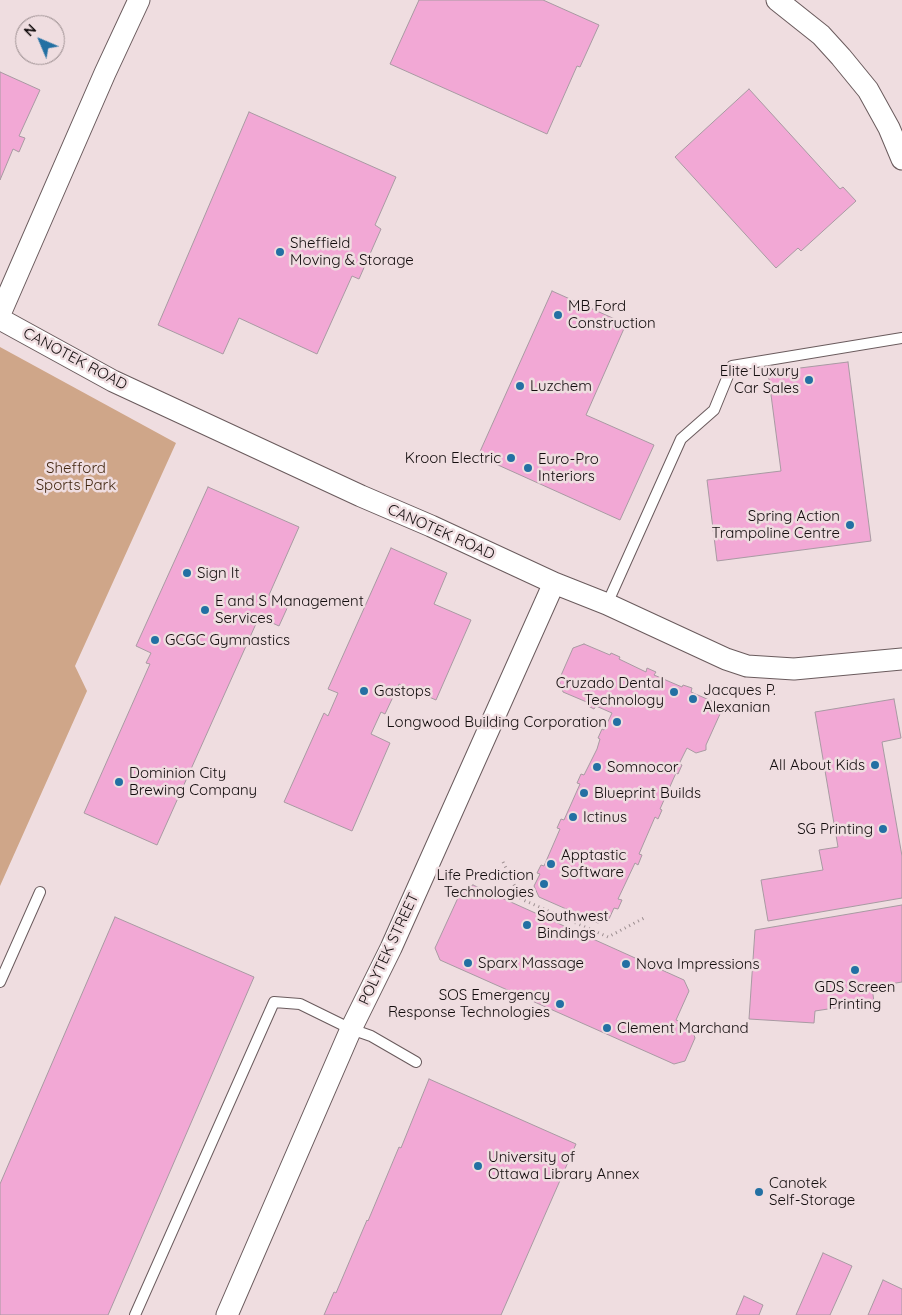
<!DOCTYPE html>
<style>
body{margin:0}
#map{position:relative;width:902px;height:1315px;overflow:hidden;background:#efdde0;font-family:Quicksand,sans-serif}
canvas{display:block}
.north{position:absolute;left:15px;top:15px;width:50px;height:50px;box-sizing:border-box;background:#efdde0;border:1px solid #978a8c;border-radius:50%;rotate:315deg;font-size:14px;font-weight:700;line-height:20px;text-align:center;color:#130d0e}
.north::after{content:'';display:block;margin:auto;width:18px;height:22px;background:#2370a3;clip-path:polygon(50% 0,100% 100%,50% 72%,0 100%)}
</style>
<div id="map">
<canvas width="902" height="1315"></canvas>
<div class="north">N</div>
</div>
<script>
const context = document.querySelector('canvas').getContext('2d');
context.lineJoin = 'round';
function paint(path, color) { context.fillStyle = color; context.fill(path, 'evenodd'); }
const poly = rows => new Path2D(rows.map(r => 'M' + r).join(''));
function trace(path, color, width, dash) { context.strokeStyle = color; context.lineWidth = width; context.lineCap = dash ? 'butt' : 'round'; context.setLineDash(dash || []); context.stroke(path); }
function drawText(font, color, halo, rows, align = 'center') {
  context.font = font + ' Quicksand,sans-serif'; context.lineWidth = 5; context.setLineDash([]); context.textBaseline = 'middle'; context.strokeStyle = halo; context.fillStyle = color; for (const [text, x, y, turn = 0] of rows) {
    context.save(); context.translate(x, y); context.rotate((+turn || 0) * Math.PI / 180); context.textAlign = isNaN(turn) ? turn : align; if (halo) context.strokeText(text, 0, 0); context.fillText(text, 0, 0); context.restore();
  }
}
paint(poly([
 [0,347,176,443,75,666,87,691,0,886]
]), '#cfa689');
const building = poly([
 [419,0,543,0,599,25,580,67,577,66,547,134,390,64,419,0],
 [0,72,40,90,19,136,25,138,19,152,13,149,0,180,0,72],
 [749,89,840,189,843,187,856,201,801,251,798,248,776,268,675,157,749,89],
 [249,112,396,177,375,225,381,229,359,279,352,276,317,354,239,318,223,354,158,325,249,112],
 [552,291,626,324,586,415,654,445,620,520,478,456,552,291],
 [848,362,871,541,717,561,707,480,781,471,768,372,848,362],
 [208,487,299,527,269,595,289,604,279,626,259,617,157,845,84,813,150,664,146,663,151,653,136,646,208,487],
 [391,548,447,573,434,604,471,620,436,700,399,684,385,714,381,712,371,734,390,743,352,831,284,802,324,713,328,716,338,693,328,689,391,548],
 [584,644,610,655,611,653,620,657,619,659,646,672,647,668,656,672,654,675,682,687,683,685,692,688,691,692,716,703,720,714,706,745,706,750,696,753,687,748,679,764,682,765,678,774,676,773,660,809,662,810,658,819,655,817,639,854,642,855,638,865,635,863,618,899,622,900,618,909,614,908,609,919,598,923,539,897,534,886,540,874,537,873,541,865,544,866,560,829,557,828,561,819,564,820,580,784,577,783,581,774,584,775,597,749,600,739,598,738,602,729,604,730,612,713,596,706,594,709,588,706,589,703,563,692,559,680,573,648,584,644],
 [894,699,901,738,882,742,902,856,902,898,768,921,761,880,823,870,819,850,838,847,815,712,894,699],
 [473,885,684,980,689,991,676,1020,691,1026,695,1038,685,1061,674,1064,440,960,435,948,462,889,473,885],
 [902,905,902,982,872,987,874,1002,815,1011,814,1023,749,1019,755,930,902,905],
 [115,917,254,977,108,1315,0,1315,0,1184,115,917],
 [429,1079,576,1144,501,1315,324,1315,334,1292,336,1293,367,1220,368,1221,399,1147,401,1148,429,1079],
 [823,1253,852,1266,830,1315,796,1315,823,1253],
 [883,1280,902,1289,902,1315,868,1315,883,1280],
 [744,1296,763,1305,759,1315,736,1315,744,1296]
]);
paint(building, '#f2a8d5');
trace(building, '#a89aa2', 1);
const service = poly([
 [607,604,681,439,714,410,732,366,902,338],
 [0,982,40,892],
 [135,1315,274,1002,300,1004,351,1029,371,1036,416,1062]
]);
const minor = poly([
 [777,0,821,35,841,57,868,90,889,128,902,159],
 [0,314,105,73,139,0],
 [0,319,113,381,361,496,431,526,554,583,607,604,726,659,747,666,794,669,902,659],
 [227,1315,351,1029,391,948,554,583]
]);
trace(service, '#6a5b5d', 12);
trace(minor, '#6a5b5d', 23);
trace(poly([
 [503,862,521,899,608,937,644,918]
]), '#9a8c8e', 3, [1, 4]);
trace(service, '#fff', 10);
trace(minor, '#fff', 21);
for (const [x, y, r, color] of [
 [280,252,5,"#2370a3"],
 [558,315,5,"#2370a3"],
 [809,380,5,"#2370a3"],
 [520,386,5,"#2370a3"],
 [511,458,5,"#2370a3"],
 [528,468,5,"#2370a3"],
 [850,525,5,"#2370a3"],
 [187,573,5,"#2370a3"],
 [205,610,5,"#2370a3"],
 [155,640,5,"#2370a3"],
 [364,691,5,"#2370a3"],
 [674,692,5,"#2370a3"],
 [693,699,5,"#2370a3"],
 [617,722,5,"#2370a3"],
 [875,765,5,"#2370a3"],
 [597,767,5,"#2370a3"],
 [119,782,5,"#2370a3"],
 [584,793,5,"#2370a3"],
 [573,817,5,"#2370a3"],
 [883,829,5,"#2370a3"],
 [551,864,5,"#2370a3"],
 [544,884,5,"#2370a3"],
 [527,925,5,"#2370a3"],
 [468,963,5,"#2370a3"],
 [626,964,5,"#2370a3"],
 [855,970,5,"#2370a3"],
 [560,1004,5,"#2370a3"],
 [607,1028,5,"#2370a3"],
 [478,1166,5,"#2370a3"],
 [759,1192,5,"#2370a3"]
]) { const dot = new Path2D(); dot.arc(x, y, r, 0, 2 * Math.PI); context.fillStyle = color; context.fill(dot); trace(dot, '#efdde0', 2); }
drawText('15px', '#130d0e', '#efdde0', [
 ["Sheffield",290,243],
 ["Moving & Storage",290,260],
 ["MB Ford",568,306],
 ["Construction",568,323],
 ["Elite Luxury",799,371,"right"],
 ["Car Sales",799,388,"right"],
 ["Luzchem",530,386],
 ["Kroon Electric",501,458,"right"],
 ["Euro-Pro",538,459],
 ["Interiors",538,476],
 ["Spring Action",840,516,"right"],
 ["Trampoline Centre",840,533,"right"],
 ["Sign It",197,573],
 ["E and S Management",215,601],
 ["Services",215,618],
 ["GCGC Gymnastics",165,640],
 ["Cruzado Dental",664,683,"right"],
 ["Technology",664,700,"right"],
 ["Jacques P.",703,690],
 ["Alexanian",703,707],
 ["Gastops",374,691],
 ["Longwood Building Corporation",607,722,"right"],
 ["All About Kids",865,765,"right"],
 ["Somnocor",607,767],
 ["Dominion City",129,773],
 ["Brewing Company",129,790],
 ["Blueprint Builds",594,793],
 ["Ictinus",583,817],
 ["SG Printing",873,829,"right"],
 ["Apptastic",561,855],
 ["Software",561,872],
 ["Life Prediction",534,875,"right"],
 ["Technologies",534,892,"right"],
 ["Southwest",537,916],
 ["Bindings",537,933],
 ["Sparx Massage",478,963],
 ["Nova Impressions",636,964],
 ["GDS Screen",855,987,"center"],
 ["Printing",855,1004,"center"],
 ["SOS Emergency",550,995,"right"],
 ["Response Technologies",550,1012,"right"],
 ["Clement Marchand",617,1028],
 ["University of",488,1157],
 ["Ottawa Library Annex",488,1174],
 ["Canotek",769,1183],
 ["Self-Storage",769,1200]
], 'left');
drawText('15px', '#130d0e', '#efdde0', [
 ["CANOTEK ROAD",75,359,28],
 ["CANOTEK ROAD",441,532,24],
 ["POLYTEK STREET",389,949,-65]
]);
drawText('15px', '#422711', '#efdde0', [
 ["Shefford",76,468],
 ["Sports Park",76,485]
]);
</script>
